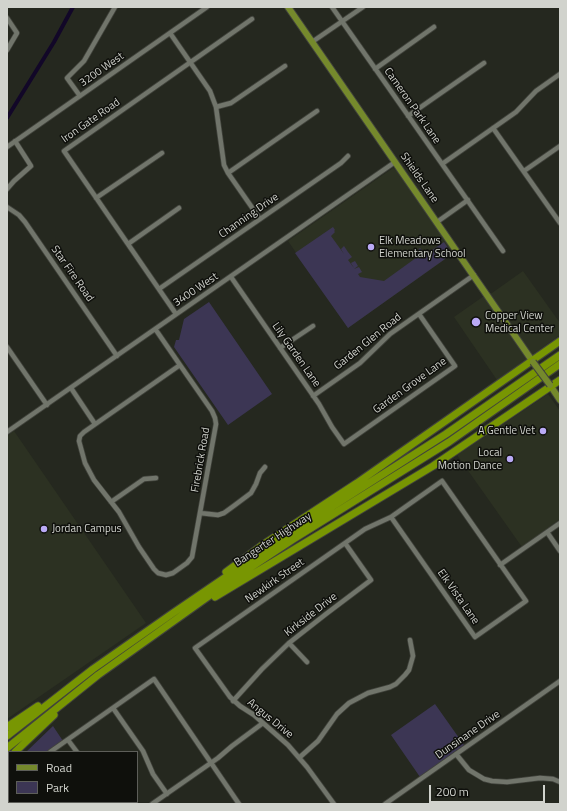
<!DOCTYPE html>
<style>
body{margin:0}
#map{position:relative;width:567px;height:811px;overflow:hidden;background:#25281f;font-family:"Titillium Web",sans-serif}
canvas{display:block}
.frame{position:absolute;inset:0;border:8px solid #d1d3cd;pointer-events:none}
.legend{position:absolute;left:8px;top:751px;width:130px;height:52px;box-sizing:border-box;background:#0f100c;border:1px solid #5d5e59;margin:0;padding:5px 7px;list-style:none;font-size:12px;color:#d1d3cd}
.legend li{display:flex;align-items:center;gap:8px;height:20px}
.legend b{width:20px;border:1px solid #5d5e59}
.scale{position:absolute;left:429px;top:785px;width:116px;height:18px;box-sizing:border-box;border:2px solid #d1d3cd;border-top:0;padding-left:5px;font-size:12px;line-height:14px;white-space:nowrap;color:#d1d3cd;-webkit-text-stroke:3px #0f100c;paint-order:stroke}
</style>
<div id="map">
<canvas width="567" height="811"></canvas>
<div class="frame"></div>
<ul class="legend">
<li><b style="height:5px;background:#75892c"></b>Road</li>
<li><b style="height:11px;background:#3c3654"></b>Park</li>
</ul>
<div class="scale">200 m</div>
</div>
<script>
const context = document.querySelector('canvas').getContext('2d');
context.lineJoin = 'round';
function paint(path, color) { context.fillStyle = color; context.fill(path, 'evenodd'); }
const poly = rows => new Path2D(rows.map(r => 'M' + r).join(''));
function trace(path, color, width, dash) { context.strokeStyle = color; context.lineWidth = width; context.lineCap = dash ? 'butt' : 'round'; context.setLineDash(dash || []); context.stroke(path); }
function drawText(font, color, halo, rows, align = 'center') {
  context.font = font + ' "Titillium Web",sans-serif'; context.lineWidth = 3; context.setLineDash([]); context.textBaseline = 'middle'; context.strokeStyle = halo; context.fillStyle = color; for (const [text, x, y, turn = 0] of rows) {
    context.save(); context.translate(x, y); context.rotate((+turn || 0) * Math.PI / 180); context.textAlign = isNaN(turn) ? turn : align; if (halo) context.strokeText(text, 0, 0); context.fillText(text, 0, 0); context.restore();
  }
}
paint(poly([
 [393,168,397,171,454,253,348,328,288,241],
 [523,271,560,323,560,335,497,380,454,317,484,296,492,293],
 [548,394,560,411,560,519,522,547,457,455],
 [14,431,146,623,7,719,7,436]
]), '#2c3122');
paint(poly([
 [333,227,335,230,334,231,335,232,331,236,344,254,341,249,344,246,348,252,344,254,348,252,352,257,348,260,354,268,351,263,355,261,358,266,354,269,359,267,362,272,358,274,360,277,384,281,420,255,417,251,419,255,414,258,412,254,417,251,420,248,424,252,429,252,444,242,452,254,348,328,295,253],
 [209,302,272,394,228,425,174,347,176,340,179,340,184,319],
 [435,704,464,745,420,777,391,735],
 [53,726,63,741,47,752,26,752]
]), '#3c3654');
trace(poly([
 [7,118,54,42,73,7]
]), '#120728', 4);
const minor = poly([
 [332,7,503,251],
 [7,18,17,33,7,50],
 [170,33,210,91,216,107,224,165,228,173,260,219],
 [312,42,363,7],
 [375,69,434,27],
 [80,96,67,78,84,61,115,7],
 [216,107,231,103,285,66],
 [408,116,484,63],
 [493,128,560,223],
 [7,147,207,7],
 [442,164,516,112,536,91,560,74],
 [524,171,560,146],
 [228,173,317,111],
 [7,189,14,181,31,166,15,141],
 [96,198,162,153],
 [7,207,19,215,25,222,117,356],
 [437,222,468,200],
 [128,244,179,208],
 [231,277,319,404,332,427,344,444,455,366,419,314],
 [159,289,341,163,348,156],
 [176,314,64,151,252,19],
 [155,329,158,333,180,365,212,411,215,418,216,424,192,557,187,563,173,573,166,575,158,573,154,569,139,547,119,512,94,480,85,463,79,441,80,436,84,432,180,365],
 [7,347,47,405],
 [280,348,313,326],
 [71,388,95,424],
 [313,396,360,363,390,334,474,275],
 [7,432,395,162],
 [111,502,144,479,156,478],
 [200,513,218,515,224,513,235,505,251,493,256,484,260,473,265,467],
 [547,532,560,551],
 [500,565,560,523],
 [289,643,307,662],
 [233,701,262,669,289,643,326,614,371,580,345,543],
 [113,708,143,751,153,774,167,794],
 [68,740,77,752],
 [50,752,154,679,239,804],
 [456,754,469,770,484,779,492,781,507,782,540,778,553,779,560,782],
 [300,757,318,741,337,714,349,703,368,693,390,687,396,684,405,675,409,670,413,656,410,640],
 [7,783,9,781],
 [152,804,218,758,232,746,263,723],
 [334,804,307,767,288,745,254,715,240,706,230,697,195,648,365,529,391,517,442,481,526,601,475,637,391,517],
 [385,804,560,681]
]);
const major = poly([
 [288,7,533,362],
 [550,385,560,400]
]);
const highway = poly([
 [226,572,261,546,357,483,560,341],
 [215,597,433,466,560,380],
 [7,727,38,706],
 [7,736,93,669,173,613,286,536,446,434,560,355],
 [7,748,98,675,230,581,292,540,449,442,560,364],
 [15,752,54,715],
 [7,760,9,758]
]);
trace(minor, '#41433c', 6);
trace(major, '#41433c', 8);
trace(highway, '#41433c', 9);
trace(minor, '#71756b', 4.5);
trace(major, '#75892c', 6);
trace(highway, '#789602', 7);
const majorBridge = poly([
 [533,362,550,385]
]);
trace(majorBridge, '#41433c', 8, []);
trace(majorBridge, '#75892c', 6);
for (const [x, y, r, color] of [
 [371,247,4,"#baaaf6"],
 [476,322,5,"#baaaf6"],
 [543,431,4,"#baaaf6"],
 [510,459,4,"#baaaf6"],
 [44,529,4,"#baaaf6"]
]) { const dot = new Path2D(); dot.arc(x, y, r, 0, 2 * Math.PI); context.fillStyle = color; context.fill(dot); trace(dot, '#0f100c', 1.5); }
drawText('11px', '#d1d3cd', '#0f100c', [
 ["3200 West",102,70,-35],
 ["Cameron Park Lane",412,106,55],
 ["Iron Gate Road",91,121,-35],
 ["Shields Lane",419,178,55],
 ["Channing Drive",249,216,-35],
 ["Star Fire Road",72,274,55],
 ["3400 West",196,290,-34],
 ["Garden Glen Road",368,342,-39],
 ["Lily Garden Lane",296,355,55],
 ["Garden Grove Lane",410,386,-36],
 ["Firebrick Road",201,460,-80],
 ["Bangerter Highway",273,540,-33],
 ["Newkirk Street",275,581,-35],
 ["Elk Vista Lane",458,597,55],
 ["Kirkside Drive",311,615,-38],
 ["Angus Drive",270,719,39],
 ["Dunsinane Drive",468,735,-35]
]);
drawText('11px', '#d1d3cd', '#0f100c', [
 ["Elk Meadows",379,241],
 ["Elementary School",379,254],
 ["Copper View",485,316],
 ["Medical Center",485,329],
 ["A Gentle Vet",535,431,"right"],
 ["Local",502,453,"right"],
 ["Motion Dance",502,466,"right"],
 ["Jordan Campus",52,529]
], 'left');
</script>
